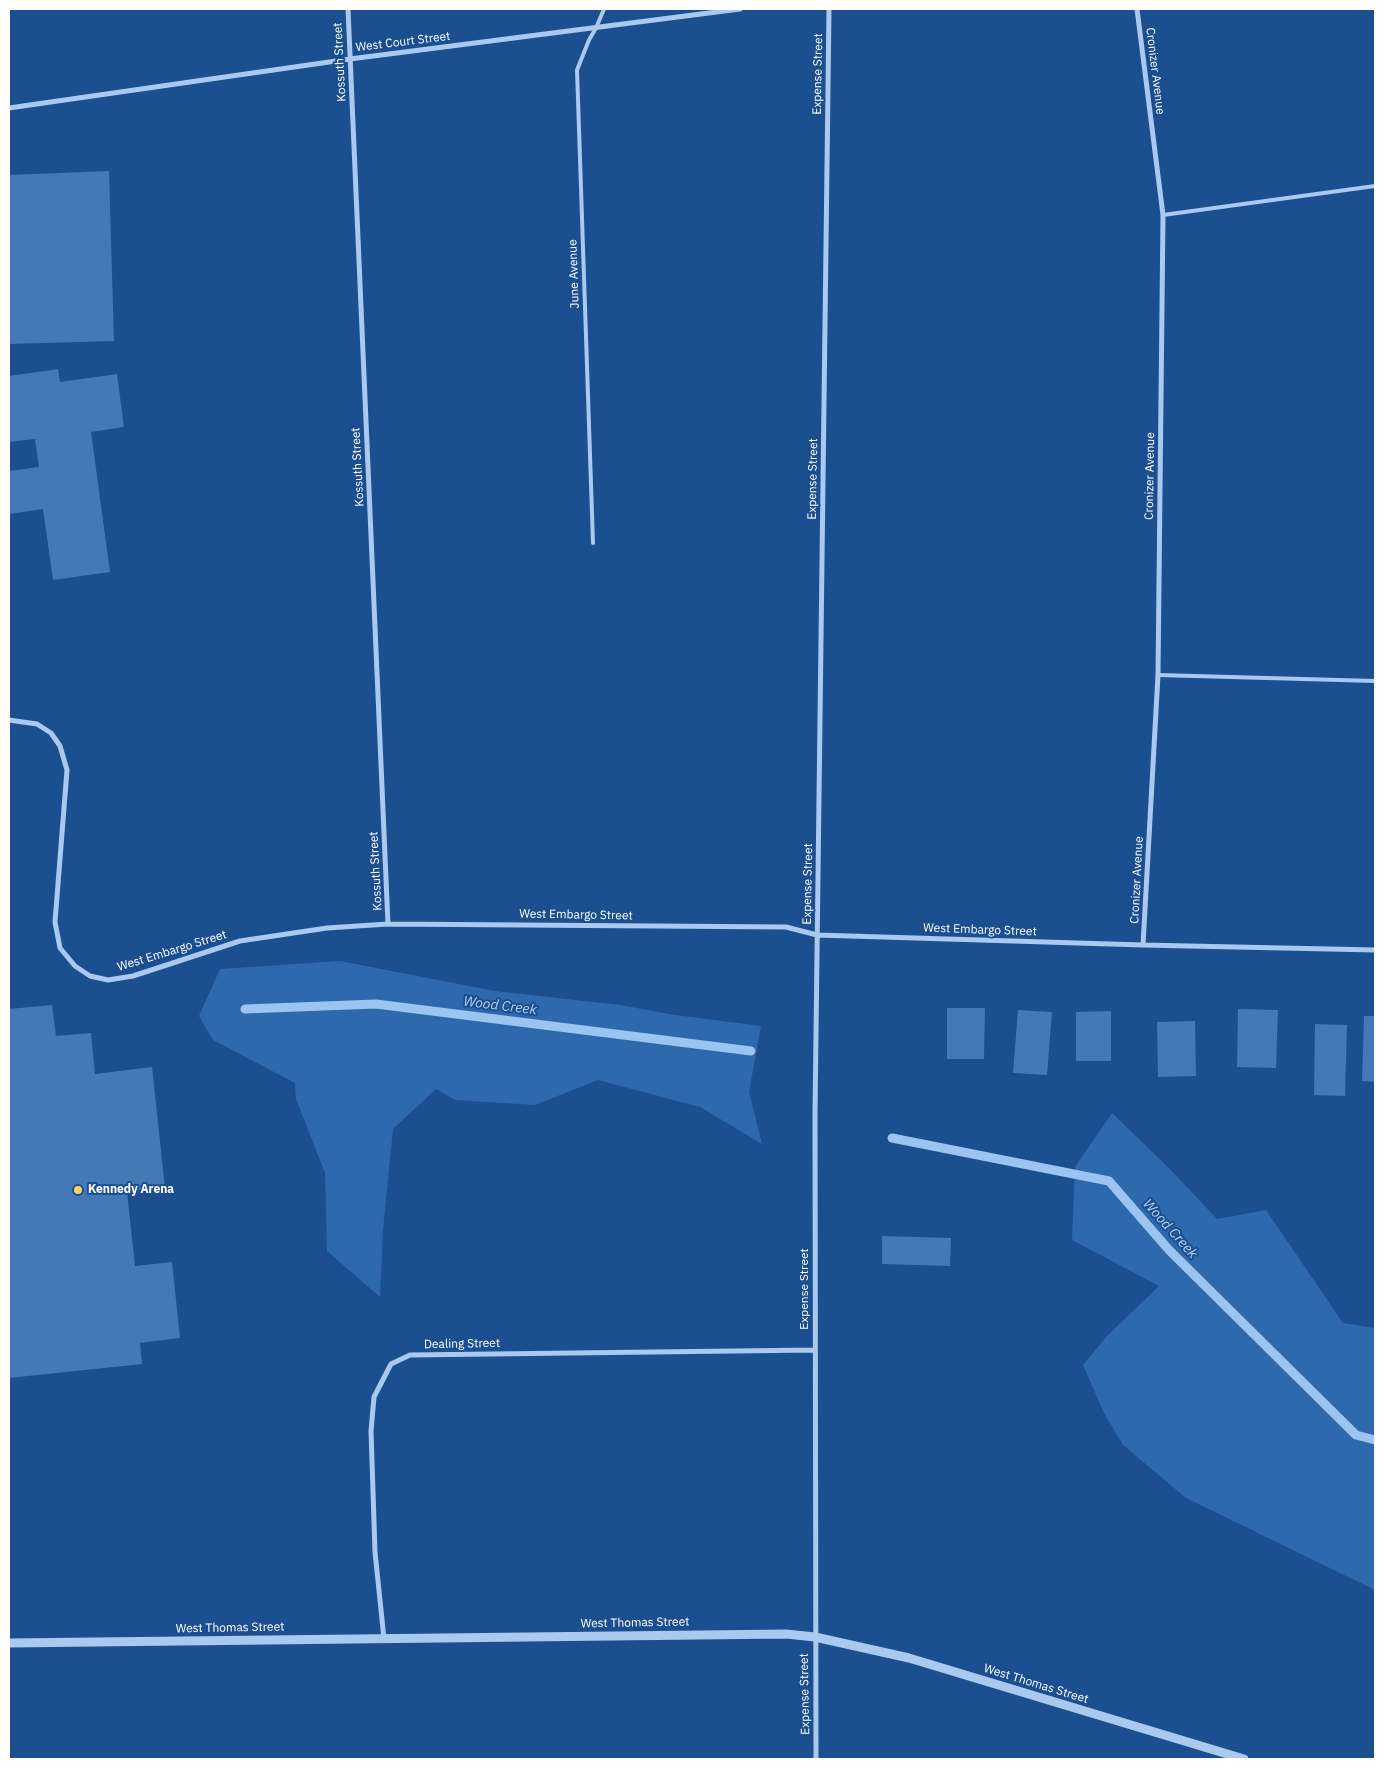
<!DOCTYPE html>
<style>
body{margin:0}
#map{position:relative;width:1384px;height:1768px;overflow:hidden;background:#1b4f8f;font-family:"IBM Plex Sans",sans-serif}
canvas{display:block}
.frame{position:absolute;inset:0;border:10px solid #fff;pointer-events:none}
</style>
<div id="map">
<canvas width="1384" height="1768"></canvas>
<div class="frame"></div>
</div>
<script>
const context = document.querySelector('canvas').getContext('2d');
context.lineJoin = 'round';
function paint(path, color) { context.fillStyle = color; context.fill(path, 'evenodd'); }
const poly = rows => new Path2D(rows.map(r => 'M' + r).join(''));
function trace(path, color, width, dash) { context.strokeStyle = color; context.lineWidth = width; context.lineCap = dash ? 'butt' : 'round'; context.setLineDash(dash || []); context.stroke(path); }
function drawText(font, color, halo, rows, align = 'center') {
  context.font = font + ' "IBM Plex Sans",sans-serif'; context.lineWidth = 4; context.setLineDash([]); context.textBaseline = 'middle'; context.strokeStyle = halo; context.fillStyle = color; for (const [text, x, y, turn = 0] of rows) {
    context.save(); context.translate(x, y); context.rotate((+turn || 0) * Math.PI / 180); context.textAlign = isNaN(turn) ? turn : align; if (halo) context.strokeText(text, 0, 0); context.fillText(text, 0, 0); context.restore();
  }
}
paint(poly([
 [340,961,495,991,620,1005,675,1015,761,1026,749,1092,762,1144,700,1107,598,1080,535,1105,455,1100,436,1089,393,1129,383,1230,380,1297,327,1251,325,1173,296,1099,295,1083,213,1040,199,1016,220,969],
 [1112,1113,1169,1168,1217,1219,1266,1210,1343,1323,1375,1328,1375,1590,1186,1498,1123,1445,1104,1413,1083,1365,1106,1337,1159,1286,1072,1240,1075,1167]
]), '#2e69ad');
trace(poly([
 [245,1009,376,1004,751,1051],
 [892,1138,1109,1181,1169,1250,1356,1435,1375,1440]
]), '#9cc4f0', 9);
paint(poly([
 [109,171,114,341,9,344,9,175],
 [58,369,60,382,117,374,124,427,91,432,110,572,53,580,43,509,9,514,9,471,39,467,35,439,9,442,9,376],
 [52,1005,56,1036,91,1033,95,1074,152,1067,165,1188,127,1192,135,1266,172,1262,180,1338,140,1343,142,1364,9,1378,9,1009],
 [947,1008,985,1008,984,1059,947,1059],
 [1238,1009,1278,1010,1276,1068,1237,1067],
 [1018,1010,1052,1012,1047,1075,1013,1073],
 [1111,1011,1111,1061,1076,1061,1076,1012],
 [1364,1016,1375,1016,1375,1082,1362,1081],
 [1195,1021,1196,1076,1158,1077,1157,1022],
 [1315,1024,1347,1025,1345,1096,1314,1095],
 [882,1236,951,1238,950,1266,882,1264]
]), '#4478b7');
trace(poly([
 [1163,215,1375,186],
 [593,543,577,70,589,40,596,28,604,9],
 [1158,675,1375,681]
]), '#a9c9ee', 4);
trace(poly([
 [348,9,388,924],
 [1137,9,1163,215,1158,675,1143,945],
 [9,108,350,59,740,9],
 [9,720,37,724,51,733,60,746,67,770,55,922,60,948,75,966,90,976,108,980,133,976,240,941,327,928,388,924,786,927,817,935,1143,945,1375,950],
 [384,1639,375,1552,371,1431,374,1397,391,1364,410,1355,815,1350],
 [816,1759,815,1113,829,9]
]), '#a9c9ee', 5);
trace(poly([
 [9,1643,786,1634,815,1637,909,1658,1244,1759]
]), '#a9c9ee', 9);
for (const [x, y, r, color] of [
 [78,1190,5,"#ffd166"]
]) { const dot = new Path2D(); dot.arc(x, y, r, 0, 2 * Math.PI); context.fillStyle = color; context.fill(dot); trace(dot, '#1b4f8f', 2); }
drawText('12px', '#fff', '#1b4f8f', [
 ["West Court Street",403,42,-7],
 ["Kossuth Street",340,62,-93],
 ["Cronizer Avenue",1155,71,83],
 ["Expense Street",818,74,-89],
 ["June Avenue",574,274,-92],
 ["Kossuth Street",358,467,-93],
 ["Cronizer Avenue",1150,476,-89],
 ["Expense Street",813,479,-89],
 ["Kossuth Street",376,871,-93],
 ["Cronizer Avenue",1137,880,-87],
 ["Expense Street",808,884,-89],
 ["West Embargo Street",576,915,1],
 ["West Embargo Street",980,930,2],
 ["West Embargo Street",172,951,-17],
 ["Expense Street",805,1289,-90],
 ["Dealing Street",462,1344,-1],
 ["West Thomas Street",635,1623,-1],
 ["West Thomas Street",230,1628,-1],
 ["West Thomas Street",1036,1684,17],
 ["Expense Street",805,1694,-91]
]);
drawText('bold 12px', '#fff', '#1b4f8f', [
 ["Kennedy Arena",88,1190]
], 'left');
drawText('italic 14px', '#b5d3f5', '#1b4f8f', [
 ["Wood Creek",500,1006,7],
 ["Wood Creek",1170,1229,48]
]);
</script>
